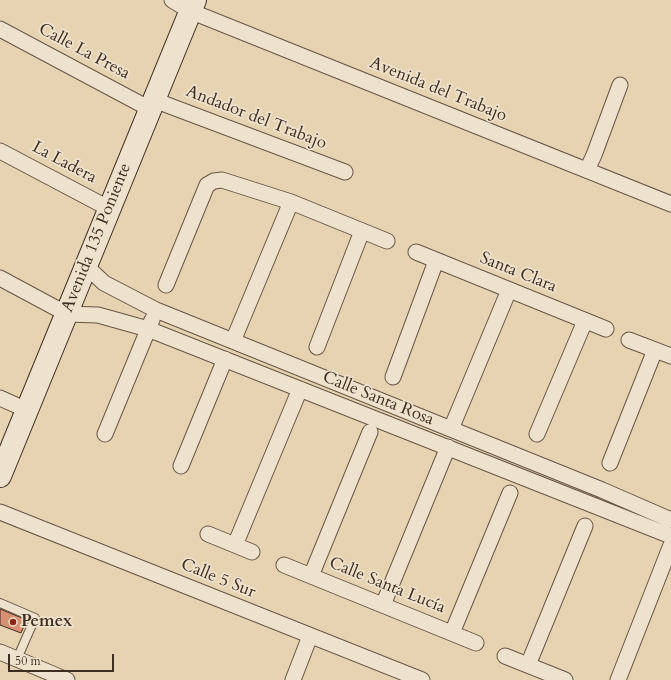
<!DOCTYPE html>
<meta charset="utf-8">
<style>
body{margin:0}
#map{position:relative;width:671px;height:680px;overflow:hidden;background:#e6d3b2;font-family:Cardo,serif}
canvas{display:block}
.scale{position:absolute;left:8px;top:654px;width:106px;height:18px;box-sizing:border-box;border:2px solid #3e2d21;border-top:0;padding-left:5px;font-size:12px;line-height:14px;white-space:nowrap;color:#3e2d21;-webkit-text-stroke:3px #efe2cd;paint-order:stroke}
</style>
<div id="map">
<canvas width="671" height="680"></canvas>
<div class="scale">50 m</div>
</div>
<script>
const context = document.querySelector('canvas').getContext('2d');
context.lineJoin = 'round';
function paint(path, color) { context.fillStyle = color; context.fill(path, 'evenodd'); }
const poly = rows => new Path2D(rows.map(r => 'M' + r).join(''));
function trace(path, color, width, dash) { context.strokeStyle = color; context.lineWidth = width; context.lineCap = dash ? 'butt' : 'round'; context.setLineDash(dash || []); context.stroke(path); }
function drawText(font, color, halo, rows, align = 'center') {
  context.font = font + ' Cardo,serif'; context.lineWidth = 3.5; context.setLineDash([]); context.textBaseline = 'middle'; context.strokeStyle = halo; context.fillStyle = color; for (const [text, x, y, turn = 0] of rows) {
    context.save(); context.translate(x, y); context.rotate((+turn || 0) * Math.PI / 180); context.textAlign = isNaN(turn) ? turn : align; if (halo) context.strokeText(text, 0, 0); context.fillText(text, 0, 0); context.restore();
  }
}
const building = poly([
 [0,609,27,620,21,633,0,625,0,609]
]);
paint(building, '#d98f74');
trace(building, '#3e2d21', 1);
const service = poly([
 [0,603,35,618,17,659]
]);
const minor = poly([
 [172,0,190,11,671,204],
 [0,29,150,109],
 [154,100,345,172],
 [0,151,110,209],
 [587,170,594,155,620,85],
 [416,252,606,329],
 [86,266,104,283,156,310,602,490,671,520],
 [0,278,67,314,98,315,148,329,671,536],
 [166,285,207,185,214,181,222,180,291,202,387,241],
 [629,340,671,356],
 [233,341,291,202],
 [317,347,362,231],
 [393,377,436,261],
 [0,398,27,410],
 [451,429,509,290],
 [105,434,152,320],
 [537,434,585,321],
 [610,463,655,350],
 [181,466,225,359],
 [0,512,422,680],
 [208,534,252,552],
 [235,545,300,389],
 [284,565,476,643],
 [311,576,370,432],
 [383,605,448,447],
 [452,633,510,493],
 [0,652,67,680],
 [505,656,565,680],
 [528,665,585,526],
 [293,680,310,636],
 [618,680,671,545]
]);
const secondary = poly([
 [0,476,195,0]
]);
trace(service, '#685645', 10);
trace(minor, '#685645', 17);
trace(secondary, '#3e2d21', 24);
trace(service, '#efe2cd', 8);
trace(minor, '#efe2cd', 15);
trace(secondary, '#efe2cd', 22);
for (const [x, y, r, color] of [
 [13,622,4,"#8f2418"]
]) { const dot = new Path2D(); dot.arc(x, y, r, 0, 2 * Math.PI); context.fillStyle = color; context.fill(dot); trace(dot, '#efe2cd', 1.5); }
drawText('17px', '#3e2d21', '#efe2cd', [
 ["Calle La Presa",84,52,28],
 ["Avenida del Trabajo",438,90,22],
 ["Andador del Trabajo",256,118,21],
 ["La Ladera",64,163,28],
 ["Avenida 135 Poniente",97,238,-68],
 ["Santa Clara",518,273,22],
 ["Calle Santa Rosa",378,399,22],
 ["Calle 5 Sur",218,579,22],
 ["Calle Santa Lucía",387,586,22]
]);
drawText('bold 17px', '#3e2d21', '#efe2cd', [
 ["Pemex",21,622]
], 'left');
</script>
